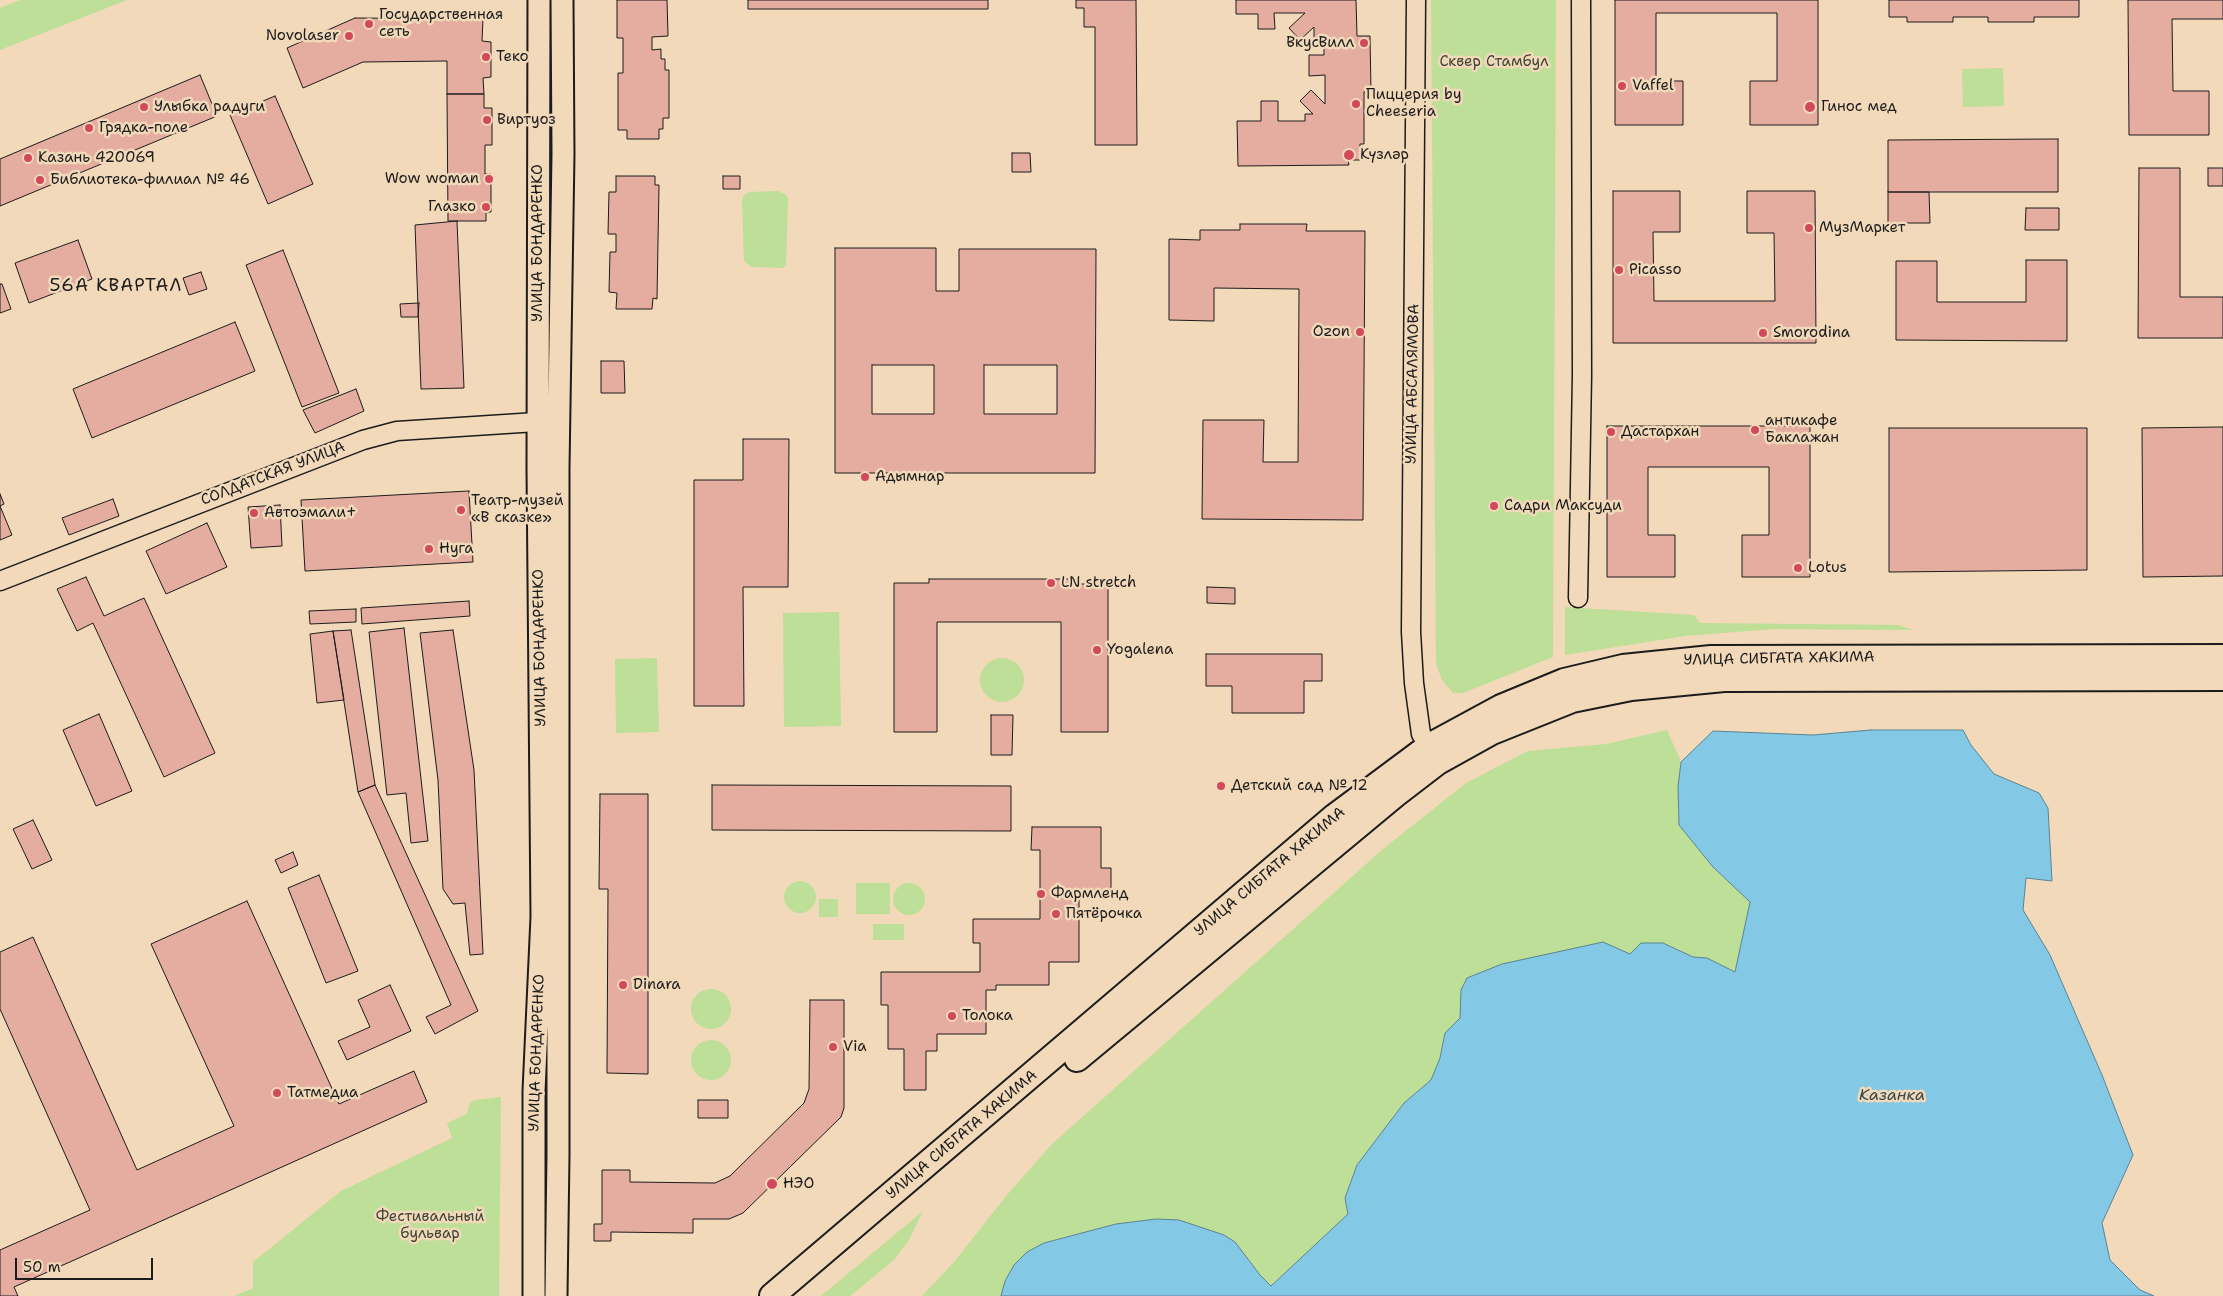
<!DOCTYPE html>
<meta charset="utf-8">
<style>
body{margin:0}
#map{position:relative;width:2223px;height:1296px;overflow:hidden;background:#f1d9b9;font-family:"Shantell Sans",sans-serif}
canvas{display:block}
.scale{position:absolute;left:15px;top:1258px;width:138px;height:22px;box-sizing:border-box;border:2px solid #1c1c1c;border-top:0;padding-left:6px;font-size:15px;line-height:18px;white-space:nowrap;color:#1c1c1c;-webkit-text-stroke:4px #f1d9b9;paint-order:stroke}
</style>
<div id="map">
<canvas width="2223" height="1296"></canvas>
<div class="scale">50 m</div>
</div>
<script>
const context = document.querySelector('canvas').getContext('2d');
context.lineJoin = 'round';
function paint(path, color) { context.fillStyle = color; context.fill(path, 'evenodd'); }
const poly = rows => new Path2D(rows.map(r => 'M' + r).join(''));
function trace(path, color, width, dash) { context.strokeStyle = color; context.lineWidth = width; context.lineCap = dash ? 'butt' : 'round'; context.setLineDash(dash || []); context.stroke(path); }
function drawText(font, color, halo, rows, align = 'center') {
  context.font = font + ' "Shantell Sans",sans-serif'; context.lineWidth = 5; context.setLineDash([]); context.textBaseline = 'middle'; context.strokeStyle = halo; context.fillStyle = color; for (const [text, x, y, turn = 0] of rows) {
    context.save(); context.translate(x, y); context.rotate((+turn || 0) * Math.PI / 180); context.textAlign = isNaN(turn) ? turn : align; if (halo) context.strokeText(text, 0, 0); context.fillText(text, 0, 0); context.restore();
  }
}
paint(poly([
 [20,0,127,0,0,50,0,8],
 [1431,0,1556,0,1553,657,1463,693,1453,693,1442,680,1436,664],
 [2003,68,2004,106,1963,107,1962,69],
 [778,191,785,194,788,198,786,265,783,268,751,267,744,261,742,201,744,195,749,192],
 [1565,607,1694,615,1700,623,1898,625,1913,630,1774,629,1685,636,1565,655],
 [839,612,841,726,784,727,783,613],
 [657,658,659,732,616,733,615,659],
 '980 680a22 22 0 1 1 44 0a22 22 0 1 1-44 0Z',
 [1667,730,1681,762,1678,787,1679,825,1713,867,1750,902,1735,972,1707,958,1693,957,1663,943,1630,954,1603,942,1556,953,1461,990,1460,1018,1445,1033,1440,1058,1431,1080,1404,1103,1357,1165,1345,1198,1348,1214,1271,1286,1260,1275,1235,1242,1179,1220,1156,1219,1116,1224,1044,1243,1005,1281,1001,1296,922,1296,955,1261,1006,1196,1052,1144,1383,849,1466,783,1528,751,1606,744],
 '784 897a16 16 0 1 1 32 0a16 16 0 1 1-32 0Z',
 '893 899a16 16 0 1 1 32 0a16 16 0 1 1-32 0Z',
 [856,883,890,883,890,914,856,914],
 [819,899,838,899,838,917,819,917],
 [873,924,904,924,904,940,873,940],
 '691 1009a20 20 0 1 1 40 0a20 20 0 1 1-40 0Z',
 '691 1060a20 20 0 1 1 40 0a20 20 0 1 1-40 0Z',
 [501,1097,499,1296,234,1296,253,1288,253,1262,341,1191,452,1138,447,1123,467,1114,470,1103,475,1100],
 [923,1211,909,1240,894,1260,850,1296,821,1296]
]), '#bedf98');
const water = poly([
 [1871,730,1963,730,1971,745,1994,774,2039,793,2048,808,2052,881,2026,878,2023,910,2050,955,2102,1075,2133,1155,2102,1223,2110,1260,2140,1290,2154,1296,1001,1296,1005,1281,1014,1265,1027,1252,1044,1243,1116,1224,1156,1219,1179,1220,1224,1235,1235,1242,1260,1275,1271,1286,1348,1214,1345,1198,1357,1165,1404,1103,1431,1080,1440,1058,1445,1033,1460,1018,1461,990,1467,978,1502,964,1603,942,1630,954,1641,943,1663,943,1693,957,1707,958,1735,972,1750,902,1713,867,1679,825,1678,787,1681,762,1713,731,1813,735,1871,730]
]);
paint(water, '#83c8e4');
trace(water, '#5a8394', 1);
const building = poly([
 [617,0,667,0,668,36,652,37,652,50,661,49,661,59,665,59,665,70,669,70,669,118,663,118,663,129,659,129,659,139,627,139,627,130,618,130,618,73,623,73,623,38,617,38,617,0],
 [748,0,988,0,988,9,748,9,748,0],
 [1076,0,1136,0,1137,145,1095,145,1095,27,1084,27,1084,8,1076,8,1076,0],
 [1236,0,1356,0,1357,36,1370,36,1371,92,1364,92,1364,144,1360,144,1360,160,1348,160,1349,165,1238,166,1237,121,1261,121,1261,101,1278,101,1278,121,1305,121,1305,114,1313,114,1300,101,1311,90,1325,104,1325,75,1309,76,1309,55,1324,55,1324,38,1314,38,1314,27,1300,40,1289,28,1305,13,1274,13,1275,29,1258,29,1258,14,1236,14,1236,0],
 [1615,0,1818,0,1818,125,1750,125,1750,81,1777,81,1777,13,1656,13,1656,81,1683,81,1683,125,1615,125,1615,0],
 [1889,0,2079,0,2079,17,2034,17,2034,22,1988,22,1988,17,1953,17,1953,22,1907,22,1907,17,1889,17,1889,0],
 [2128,0,2223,0,2223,19,2172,19,2173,91,2209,91,2209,135,2129,135,2128,0],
 [355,18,483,19,482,41,491,42,491,77,483,78,484,94,447,94,447,61,363,62,303,88,287,48,355,18],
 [200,75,217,116,0,206,0,159,200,75],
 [447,94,484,94,484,108,492,108,492,145,485,145,485,174,491,174,491,212,486,212,486,221,448,221,447,94],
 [275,96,313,184,268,204,230,115,275,96],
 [2058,139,2058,192,1888,192,1888,140,2058,139],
 [1012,153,1030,153,1031,172,1012,172,1012,153],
 [2139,168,2180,168,2180,297,2223,297,2223,338,2138,338,2139,168],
 [2208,168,2223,168,2223,186,2208,186,2208,168],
 [616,176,655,176,655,185,659,185,657,299,653,298,652,309,616,309,617,293,609,292,610,252,616,252,616,234,608,234,609,192,616,192,616,176],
 [723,176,740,176,740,189,723,189,723,176],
 [1613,191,1680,191,1680,232,1653,232,1654,301,1775,301,1774,233,1747,233,1747,191,1815,191,1816,343,1613,343,1613,191],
 [1888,192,1929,192,1930,223,1888,223,1888,192],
 [2026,208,2059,208,2059,230,2025,230,2026,208],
 [457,221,464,388,421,389,415,225,457,221],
 [1240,224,1307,224,1306,231,1365,231,1363,520,1202,519,1203,420,1264,420,1263,462,1298,462,1299,289,1214,288,1214,321,1169,320,1169,239,1200,240,1200,230,1240,230,1240,224],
 [78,240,92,279,29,303,15,263,78,240],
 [835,248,936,248,936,291,959,291,959,249,1096,249,1095,473,835,473,835,248],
 [872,365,934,365,934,414,872,414,872,365],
 [984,365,1057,365,1057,414,984,414,984,365],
 [283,250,339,393,302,407,246,265,283,250],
 [2026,260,2067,260,2067,341,1896,340,1896,261,1937,261,1937,302,2026,302,2026,260],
 [201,272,207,289,189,295,183,278,201,272],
 [0,284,2,284,11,309,0,313,0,284],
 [419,303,418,317,401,317,400,304,419,303],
 [235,322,255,371,92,438,73,389,235,322],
 [601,361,624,361,625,393,601,393,601,361],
 [356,389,364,411,315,433,303,410,356,389],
 [1607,426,1810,426,1810,577,1742,577,1742,535,1769,535,1769,467,1648,467,1648,535,1675,535,1675,577,1607,577,1607,426],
 [2223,427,2223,576,2143,577,2142,428,2223,427],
 [1889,428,2087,428,2087,570,1889,572,1889,428],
 [743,439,789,439,788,587,743,587,744,706,694,706,694,480,743,480,743,439],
 [469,491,473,562,305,571,301,500,469,491],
 [0,494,4,504,0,506,12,535,0,540,0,494],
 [113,499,119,516,69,535,62,518,113,499],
 [280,505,282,546,251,548,248,507,280,505],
 [207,523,227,567,166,594,146,551,207,523],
 [86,577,104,616,144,598,215,753,164,777,93,623,77,631,57,589,86,577],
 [929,579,1075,579,1075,584,1108,584,1108,732,1061,732,1061,622,937,622,937,732,894,732,894,583,929,583,929,579],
 [1207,587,1235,588,1235,604,1207,603,1207,587],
 [469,601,470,616,362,624,361,608,469,601],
 [356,609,356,622,310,624,309,611,356,609],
 [404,628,428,841,411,843,406,793,387,795,369,632,404,628],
 [351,630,375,785,358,792,333,631,351,630],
 [453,630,474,770,483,954,470,955,465,903,453,904,443,889,438,780,420,633,453,630],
 [333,631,344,700,317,703,310,634,333,631],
 [1206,654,1322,654,1322,681,1304,681,1304,713,1232,713,1232,686,1206,686,1206,654],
 [99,714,132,791,96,806,63,730,99,714],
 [991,715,1013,715,1012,755,991,755,991,715],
 [375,785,478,1011,435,1034,426,1017,451,1005,358,792,375,785],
 [712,785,1011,786,1011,831,712,830,712,785],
 [600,794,648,794,648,1074,607,1073,608,889,599,889,600,794],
 [33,820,52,860,32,869,13,829,33,820],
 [1032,827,1101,827,1101,868,1111,868,1111,891,1079,891,1079,962,1049,962,1049,985,996,985,996,990,986,990,986,1034,937,1034,937,1051,926,1051,926,1090,904,1090,904,1049,888,1049,888,1005,881,1005,881,972,980,972,980,943,973,943,973,919,1040,919,1040,850,1031,850,1032,827],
 [293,852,298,865,281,873,275,860,293,852],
 [319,875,358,971,326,983,288,888,319,875],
 [247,901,339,1104,414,1071,427,1102,14,1287,18,1296,0,1296,0,1250,90,1210,0,1009,0,952,33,937,137,1170,234,1126,151,944,247,901],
 [390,985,411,1031,347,1060,338,1041,370,1027,358,1000,390,985],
 [810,1000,844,1000,844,1108,841,1117,743,1213,729,1219,693,1219,693,1233,611,1232,611,1241,594,1241,594,1224,602,1224,602,1170,630,1170,630,1182,715,1183,730,1176,804,1103,809,1089,810,1000],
 [698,1100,728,1100,728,1118,698,1118,698,1100]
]);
paint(building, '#e5aca0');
trace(building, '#1c1c1c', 1);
const minor = poly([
 [1416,0,1411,632,1414,683,1421,734,1434,755],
 [0,581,363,440,397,431,552,421],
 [1578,598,1582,375,1581,0]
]);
const tertiary = poly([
 [534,1296,534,1091,542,917,538,468,539,0],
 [556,1296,558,1155,558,468,563,154,562,0]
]);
const secondary = poly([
 [1077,1059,1395,795,1438,762,1492,732,1572,700,1631,688,1724,679,2223,678],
 [772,1296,1335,816,1429,746,1501,707,1564,681,1623,667,1711,658,2223,657]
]);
trace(minor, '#1c1c1c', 21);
trace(tertiary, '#1c1c1c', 25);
trace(secondary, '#1c1c1c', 28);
trace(minor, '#f1d9b9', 18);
trace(tertiary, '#f1d9b9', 21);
trace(secondary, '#f1d9b9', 24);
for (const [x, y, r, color] of [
 [369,24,5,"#d1495b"],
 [349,36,5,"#d1495b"],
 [1364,43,5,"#d1495b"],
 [486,57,5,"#d1495b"],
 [1622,86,5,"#d1495b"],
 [1356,104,5,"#d1495b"],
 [144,107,5,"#d1495b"],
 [1810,107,6,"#d1495b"],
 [487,120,5,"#d1495b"],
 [89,128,5,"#d1495b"],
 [1349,155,6,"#d1495b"],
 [28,158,5,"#d1495b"],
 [489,179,5,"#d1495b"],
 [40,180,5,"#d1495b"],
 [486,207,5,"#d1495b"],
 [1809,228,5,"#d1495b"],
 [1619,270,5,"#d1495b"],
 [1360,332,5,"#d1495b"],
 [1763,333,5,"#d1495b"],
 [1755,430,5,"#d1495b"],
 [1611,432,5,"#d1495b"],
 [865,477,5,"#d1495b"],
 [1494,506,5,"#d1495b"],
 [461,510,5,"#d1495b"],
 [254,513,5,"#d1495b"],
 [429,549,5,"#d1495b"],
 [1798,568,5,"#d1495b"],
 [1051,583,5,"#d1495b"],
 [1097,650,5,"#d1495b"],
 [1221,786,5,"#d1495b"],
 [1041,894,5,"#d1495b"],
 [1056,914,5,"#d1495b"],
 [623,985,5,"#d1495b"],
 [952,1016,5,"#d1495b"],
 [833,1047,5,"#d1495b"],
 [277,1093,5,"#d1495b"],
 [772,1184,6,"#d1495b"]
]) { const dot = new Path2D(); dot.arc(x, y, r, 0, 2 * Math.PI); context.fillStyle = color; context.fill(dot); trace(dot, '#f1d9b9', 2); }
drawText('15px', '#1c1c1c', '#f1d9b9', [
 ["Государственная",379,15],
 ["сеть",379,32],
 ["Novolaser",339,36,"right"],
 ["ВкусВилл",1354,43,"right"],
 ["Теко",496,57],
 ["Vaffel",1632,86],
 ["Пиццерия by",1366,95],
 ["Cheeseria",1366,112],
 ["Улыбка радуги",154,107],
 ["Гинос мед",1821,107],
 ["Виртуоз",497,120],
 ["Грядка-поле",99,128],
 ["Күзләр",1360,155],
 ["Казань 420069",38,158],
 ["Wow woman",479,179,"right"],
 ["Библиотека-филиал № 46",50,180],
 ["Глазко",476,207,"right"],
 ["МузМаркет",1819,228],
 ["Picasso",1629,270],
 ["Ozon",1350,332,"right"],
 ["Smorodina",1773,333],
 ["антикафе",1765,421],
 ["Баклажан",1765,438],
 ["Дастархан",1621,432],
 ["Адымнар",875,477],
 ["Театр-музей",471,501],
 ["«В сказке»",471,518],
 ["Садри Максуди",1504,506],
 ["Автоэмали+",264,513],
 ["Нуга",439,549],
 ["Lotus",1808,568],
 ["LN stretch",1061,583],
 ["Yogalena",1107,650],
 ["Детский сад № 12",1231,786],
 ["Фармленд",1051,894],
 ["Пятёрочка",1066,914],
 ["Dinara",633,985],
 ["Толока",962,1016],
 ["Via",843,1047],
 ["Татмедиа",287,1093],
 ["НЭО",783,1184]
], 'left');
drawText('15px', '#3c4335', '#f1d9b9', [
 ["Сквер Стамбул",1494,62],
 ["Фестивальный",430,1217],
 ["бульвар",430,1234]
]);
drawText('15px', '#1c1c1c', '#f1d9b9', [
 ["УЛИЦА БОНДАРЕНКО",538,243,-90],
 ["УЛИЦА АБСАЛЯМОВА",1413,384,-89],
 ["СОЛДАТСКАЯ УЛИЦА",273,474,-21],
 ["УЛИЦА БОНДАРЕНКО",540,648,-91],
 ["УЛИЦА СИБГАТА ХАКИМА",1779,659,-1],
 ["УЛИЦА СИБГАТА ХАКИМА",1270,872,-40],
 ["УЛИЦА БОНДАРЕНКО",537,1053,-88],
 ["УЛИЦА СИБГАТА ХАКИМА",962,1135,-40]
]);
drawText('italic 16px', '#36474e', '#f1d9b9', [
 ["Казанка",1892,1096]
]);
context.letterSpacing = '1px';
drawText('18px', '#1c1c1c', '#f1d9b9', [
 ["56А КВАРТАЛ",116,286]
]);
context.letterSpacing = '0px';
</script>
